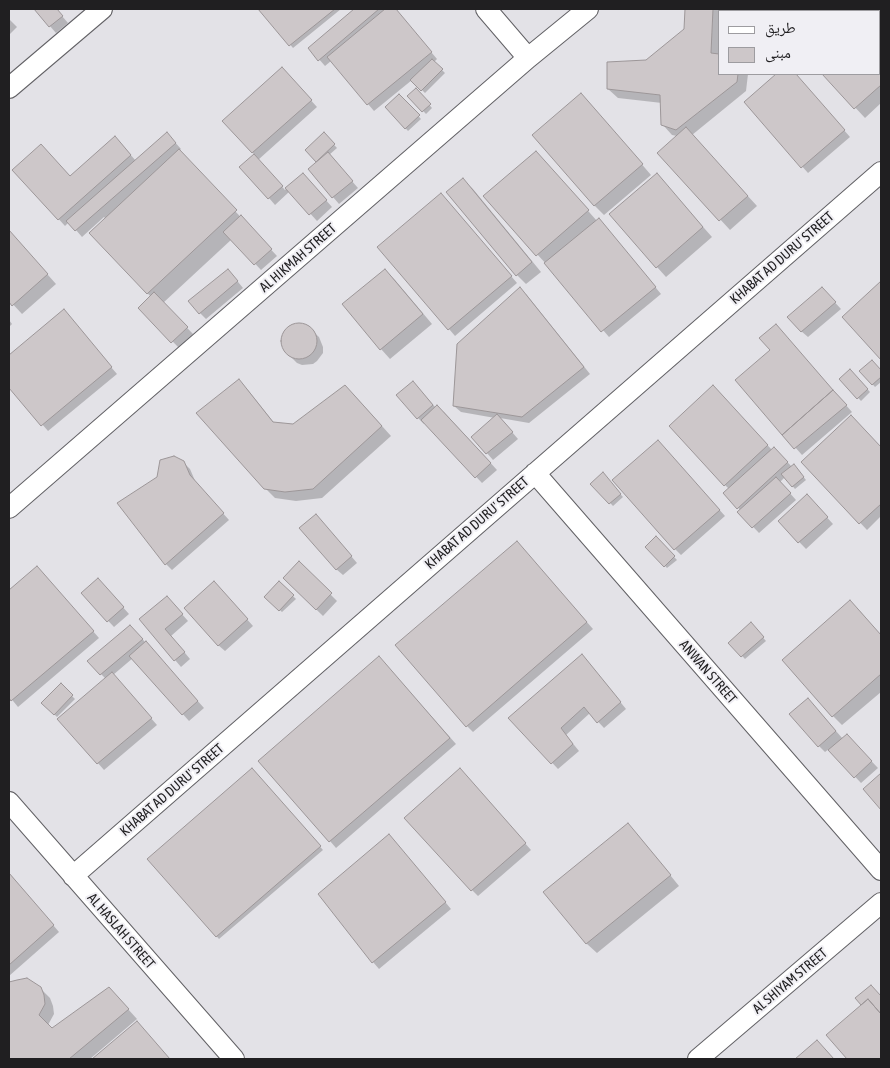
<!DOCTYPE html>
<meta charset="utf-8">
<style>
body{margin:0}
#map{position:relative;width:890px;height:1068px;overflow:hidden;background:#e3e2e7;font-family:"Asap Condensed","Noto Naskh Arabic",sans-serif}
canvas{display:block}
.frame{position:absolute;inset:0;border:10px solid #201f21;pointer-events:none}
.legend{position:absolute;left:718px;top:10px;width:162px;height:65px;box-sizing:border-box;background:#f0eff4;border:1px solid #9d9ca0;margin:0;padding:6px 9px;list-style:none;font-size:15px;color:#201f21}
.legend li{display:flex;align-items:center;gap:10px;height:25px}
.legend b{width:25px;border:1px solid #9d9ca0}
</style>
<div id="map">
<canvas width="890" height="1068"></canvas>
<div class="frame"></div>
<ul class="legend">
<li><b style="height:6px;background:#fff"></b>طريق</li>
<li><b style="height:14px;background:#cdc7c9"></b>مبنى</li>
</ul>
</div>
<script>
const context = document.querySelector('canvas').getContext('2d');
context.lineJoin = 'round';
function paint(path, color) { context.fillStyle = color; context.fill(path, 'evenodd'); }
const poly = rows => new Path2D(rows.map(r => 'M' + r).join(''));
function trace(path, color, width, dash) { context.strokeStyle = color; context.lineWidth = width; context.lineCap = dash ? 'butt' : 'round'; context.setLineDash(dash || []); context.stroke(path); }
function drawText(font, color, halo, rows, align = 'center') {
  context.font = font + ' "Asap Condensed",sans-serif'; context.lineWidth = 4; context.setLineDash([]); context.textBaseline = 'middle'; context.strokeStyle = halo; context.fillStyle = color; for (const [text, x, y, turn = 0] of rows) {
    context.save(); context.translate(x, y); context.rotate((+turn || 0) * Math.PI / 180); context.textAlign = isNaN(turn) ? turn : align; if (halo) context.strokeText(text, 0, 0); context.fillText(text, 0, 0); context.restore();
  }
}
paint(poly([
 [35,9,56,9,68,23,56,33],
 [260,9,341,9,293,48],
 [356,9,395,9,437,59,434,62,445,73,425,93,412,80,374,111,331,61,325,66,310,49],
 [686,9,722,9,722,11,719,11,719,74,748,74,746,91,692,135,757,206,730,230,659,153,677,136,672,135,663,125,662,103,618,98,608,89,647,61,685,30],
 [743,9,823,9,820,11,745,11],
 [875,9,881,9,881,103,865,118,824,74,879,74,879,11,873,11],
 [9,19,17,27,9,35],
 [778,74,795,74,850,137,808,173,745,102],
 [288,75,317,107,258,160,285,190,303,174,309,181,332,207,317,221,290,191,275,205,269,198,255,155,224,121],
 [416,90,432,108,426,114,409,96],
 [399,95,421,119,408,131,387,107],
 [591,105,651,175,604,215,594,205],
 [324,134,337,148,329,155,358,188,339,204,309,169,318,162,307,150],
 [173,140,181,149,179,151,277,256,261,270,232,239,163,303,193,334,179,348,140,308,151,297,91,233,106,219,104,217,82,237,69,222,65,226,14,170,70,177,121,144,136,161],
 [545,162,597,221,605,226,661,294,609,337,547,265,485,197],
 [463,180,473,189,541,272,526,284,517,275],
 [666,185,712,237,666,277,657,267],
 [447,201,517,283,455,336,379,247],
 [9,231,56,284,22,314,9,300],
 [385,270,395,280,432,324,390,359,381,349],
 [234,277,243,288,206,319,200,313],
 [881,283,881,358,844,317],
 [526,294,590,374,529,423,500,418,518,439,493,460,473,437,495,418,461,412,454,406],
 [828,295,841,309,808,337,801,331],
 [63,311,117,374,48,431,9,386,9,357],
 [9,320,12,324,9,327],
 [296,325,302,325,308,327,319,337,323,347,323,353,317,361,313,364,302,365,297,363,286,352,283,347,283,336,286,331,291,327],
 [782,332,852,412,802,455,736,380,772,350],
 [872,362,881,372,881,382,875,387,861,371],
 [850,370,870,392,861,401,841,379],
 [239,381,248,390,275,424,293,426,355,396,391,436,322,498,296,501,275,498,265,488],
 [419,389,436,408,444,412,497,470,482,483,425,423,424,424,418,418],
 [719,393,772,450,774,448,792,467,796,468,806,480,795,489,785,477,780,482,796,500,759,533,739,512,741,511,725,493,729,489,725,485],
 [851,416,881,448,881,516,867,530,803,462],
 [664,448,725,516,681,555,675,549],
 [183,462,190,469,196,483,229,520,172,570,166,564],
 [602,474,623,497,613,506,592,484],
 [813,502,833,524,806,549,779,521],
 [322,522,357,563,343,575,336,569],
 [656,538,677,560,667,568,647,547],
 [523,549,593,629,473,732,467,726],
 [299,563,337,601,323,616,284,578],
 [37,567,99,638,18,707,9,696,9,592],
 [279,583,296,599,282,612,265,597],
 [104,586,129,614,114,627,83,594],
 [220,589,253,626,225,651,218,645],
 [173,604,188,621,171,636,190,659,181,667,140,619],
 [860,611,881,636,881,692,842,725,833,716],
 [751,624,766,641,745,659,730,643],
 [137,633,204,708,189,721,133,658,113,675,157,725,104,770,59,719,106,679,101,674],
 [588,662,626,709,604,728,590,713,566,735,579,751,558,769,510,718],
 [385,664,456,744,336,848,330,841],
 [61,685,75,699,57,717,43,703],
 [814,706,843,739,853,742,878,768,861,783,829,749,825,752,819,746],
 [252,770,323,850,219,939,149,859],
 [466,776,531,850,478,896,472,890],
 [628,825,637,834,679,886,597,953,587,944,545,892],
 [395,842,451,909,379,969,373,962,319,895],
 [9,873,59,932,9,976],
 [17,981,40,988,50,998,53,1006,54,1014,48,1025,52,1029,118,998,137,1019,90,1059,9,1059,9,984],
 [871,986,881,998,881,1059,849,1059,828,1035,863,1005,857,998],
 [137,1023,169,1059,94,1059]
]), '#0003');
const building = poly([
 [34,9,57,9,63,16,49,27,34,9],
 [258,9,335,9,289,46,258,9],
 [354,9,379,9,318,61,308,48,354,9],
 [385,9,396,9,432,52,367,105,327,57,385,9],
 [685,9,713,9,711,53,719,54,719,74,738,74,737,82,676,130,661,125,660,95,607,89,607,62,646,60,684,29,685,9],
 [741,9,809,9,807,11,743,11,741,9],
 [874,9,881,9,881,85,854,109,822,74,879,74,879,11,871,11,874,9],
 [432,59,443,69,421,91,410,80,432,59],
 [282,67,312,100,252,153,222,121,282,67],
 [776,74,796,74,845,130,801,168,744,102,776,74],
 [416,88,431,104,422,112,407,96,416,88],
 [581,93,643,164,594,206,532,135,581,93],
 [399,94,420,115,405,129,385,107,399,94],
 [686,127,748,196,719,221,657,153,686,127],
 [167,132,176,143,75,231,66,221,167,132],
 [324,132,335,144,316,162,305,150,324,132],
 [115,136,131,155,58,220,12,170,41,144,70,176,115,136],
 [179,149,237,210,147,294,89,233,179,149],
 [536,151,589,210,536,256,483,196,536,151],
 [328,152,353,181,332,198,308,169,328,152],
 [254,154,283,186,268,199,239,167,254,154],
 [303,173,327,200,309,215,285,188,303,173],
 [657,173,703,227,656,268,609,214,657,173],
 [463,178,532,262,516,276,446,192,463,178],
 [441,193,512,276,448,330,377,247,441,193],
 [241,215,272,249,254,265,223,232,241,215],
 [599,218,656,287,601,332,544,263,599,218],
 [9,230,48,274,12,306,9,302,9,230],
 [228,269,238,281,199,314,188,301,228,269],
 [385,269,423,314,380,350,342,304,385,269],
 [881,281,881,360,842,317,881,281],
 [520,287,584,367,522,417,453,406,457,344,520,287],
 [822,287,836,302,801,332,787,317,822,287],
 [154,292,188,327,171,343,138,308,154,292],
 [64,309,112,367,41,426,9,388,9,355,64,309],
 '281 341a18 18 0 1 1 36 0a18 18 0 1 1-36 0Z',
 [776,324,833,390,782,435,735,380,770,350,759,338,776,324],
 [872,360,881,370,881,377,872,385,859,371,872,360],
 [850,369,868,389,857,399,839,379,850,369],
 [239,379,273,422,293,424,345,385,382,426,313,489,285,492,264,489,196,413,239,379],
 [413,381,433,405,417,419,396,395,413,381],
 [713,385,768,445,724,486,669,426,713,385],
 [833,390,847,405,794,449,782,435,833,390],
 [437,405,491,463,475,478,421,420,437,405],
 [497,414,513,432,486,454,471,437,497,414],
 [851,415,881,447,881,504,859,524,801,462,851,415],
 [658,440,720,510,674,550,612,480,658,440],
 [774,447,788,462,737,509,723,493,774,447],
 [174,456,184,461,190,475,224,513,165,565,117,503,157,477,160,460,174,456],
 [794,464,804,477,792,487,781,474,794,464],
 [603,472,621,494,609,504,590,484,603,472],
 [776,477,791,493,752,528,737,512,776,477],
 [807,494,828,517,798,543,778,521,807,494],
 [316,514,352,556,336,570,299,528,316,514],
 [656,536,675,556,664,567,645,547,656,536],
 [517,541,587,622,466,727,395,645,517,541],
 [299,561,332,593,316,610,283,578,299,561],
 [37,566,94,631,11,701,9,698,9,590,37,566],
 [98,578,124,607,107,622,81,593,98,578],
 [214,581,248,619,218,646,184,608,214,581],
 [279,581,294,595,279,611,264,597,279,581],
 [167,596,183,614,165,629,185,652,174,661,139,619,167,596],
 [850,600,881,635,881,674,832,717,782,660,850,600],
 [751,622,764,637,741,657,728,643,751,622],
 [130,625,143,639,100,675,87,661,130,625],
 [146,641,198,701,182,715,129,656,146,641],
 [582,654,621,702,597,723,584,707,561,728,573,744,551,764,508,718,582,654],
 [379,656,450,738,329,842,258,761,379,656],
 [112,672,152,718,97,764,57,719,112,672],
 [61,683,73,695,54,715,41,703,61,683],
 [808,698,836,731,818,747,789,714,808,698],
 [847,734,872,761,854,778,828,750,847,734],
 [252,768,321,846,216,937,147,859,252,768],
 [460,768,526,843,471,891,404,818,460,768],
 [881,773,881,810,863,789,881,773],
 [628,823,671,875,586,944,543,892,628,823],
 [389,834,446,902,372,963,318,894,389,834],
 [9,873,54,925,9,965,9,873],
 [27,978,41,987,44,995,45,1004,39,1015,52,1028,109,987,129,1009,69,1059,9,1059,9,982,17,980,27,978],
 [871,985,881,996,881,1014,868,999,861,1005,855,998,871,985],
 [868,999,881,1014,881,1059,847,1059,826,1035,868,999],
 [137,1021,170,1059,92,1059,137,1021],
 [817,1040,834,1059,795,1059,817,1040]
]);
paint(building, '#cdc7c9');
trace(building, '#9c9698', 1);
const minor = poly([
 [486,9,528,58],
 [9,88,102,9],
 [535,473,881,870],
 [9,508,528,58,588,9],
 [9,802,234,1059],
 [73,876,881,172],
 [698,1059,881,903]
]);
trace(minor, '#626165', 22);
trace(minor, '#fff', 20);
drawText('14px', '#201f21', '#f0eff4', [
 ["AL HIKMAH STREET",298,258,-41],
 ["KHABAT AD DURU' STREET",782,258,-41],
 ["KHABAT AD DURU' STREET",477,523,-41],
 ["ANWAN STREET",708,672,49],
 ["KHABAT AD DURU' STREET",172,790,-41],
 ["AL HASLAH STREET",121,931,49],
 ["AL SHIYAM STREET",790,981,-40]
]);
</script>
